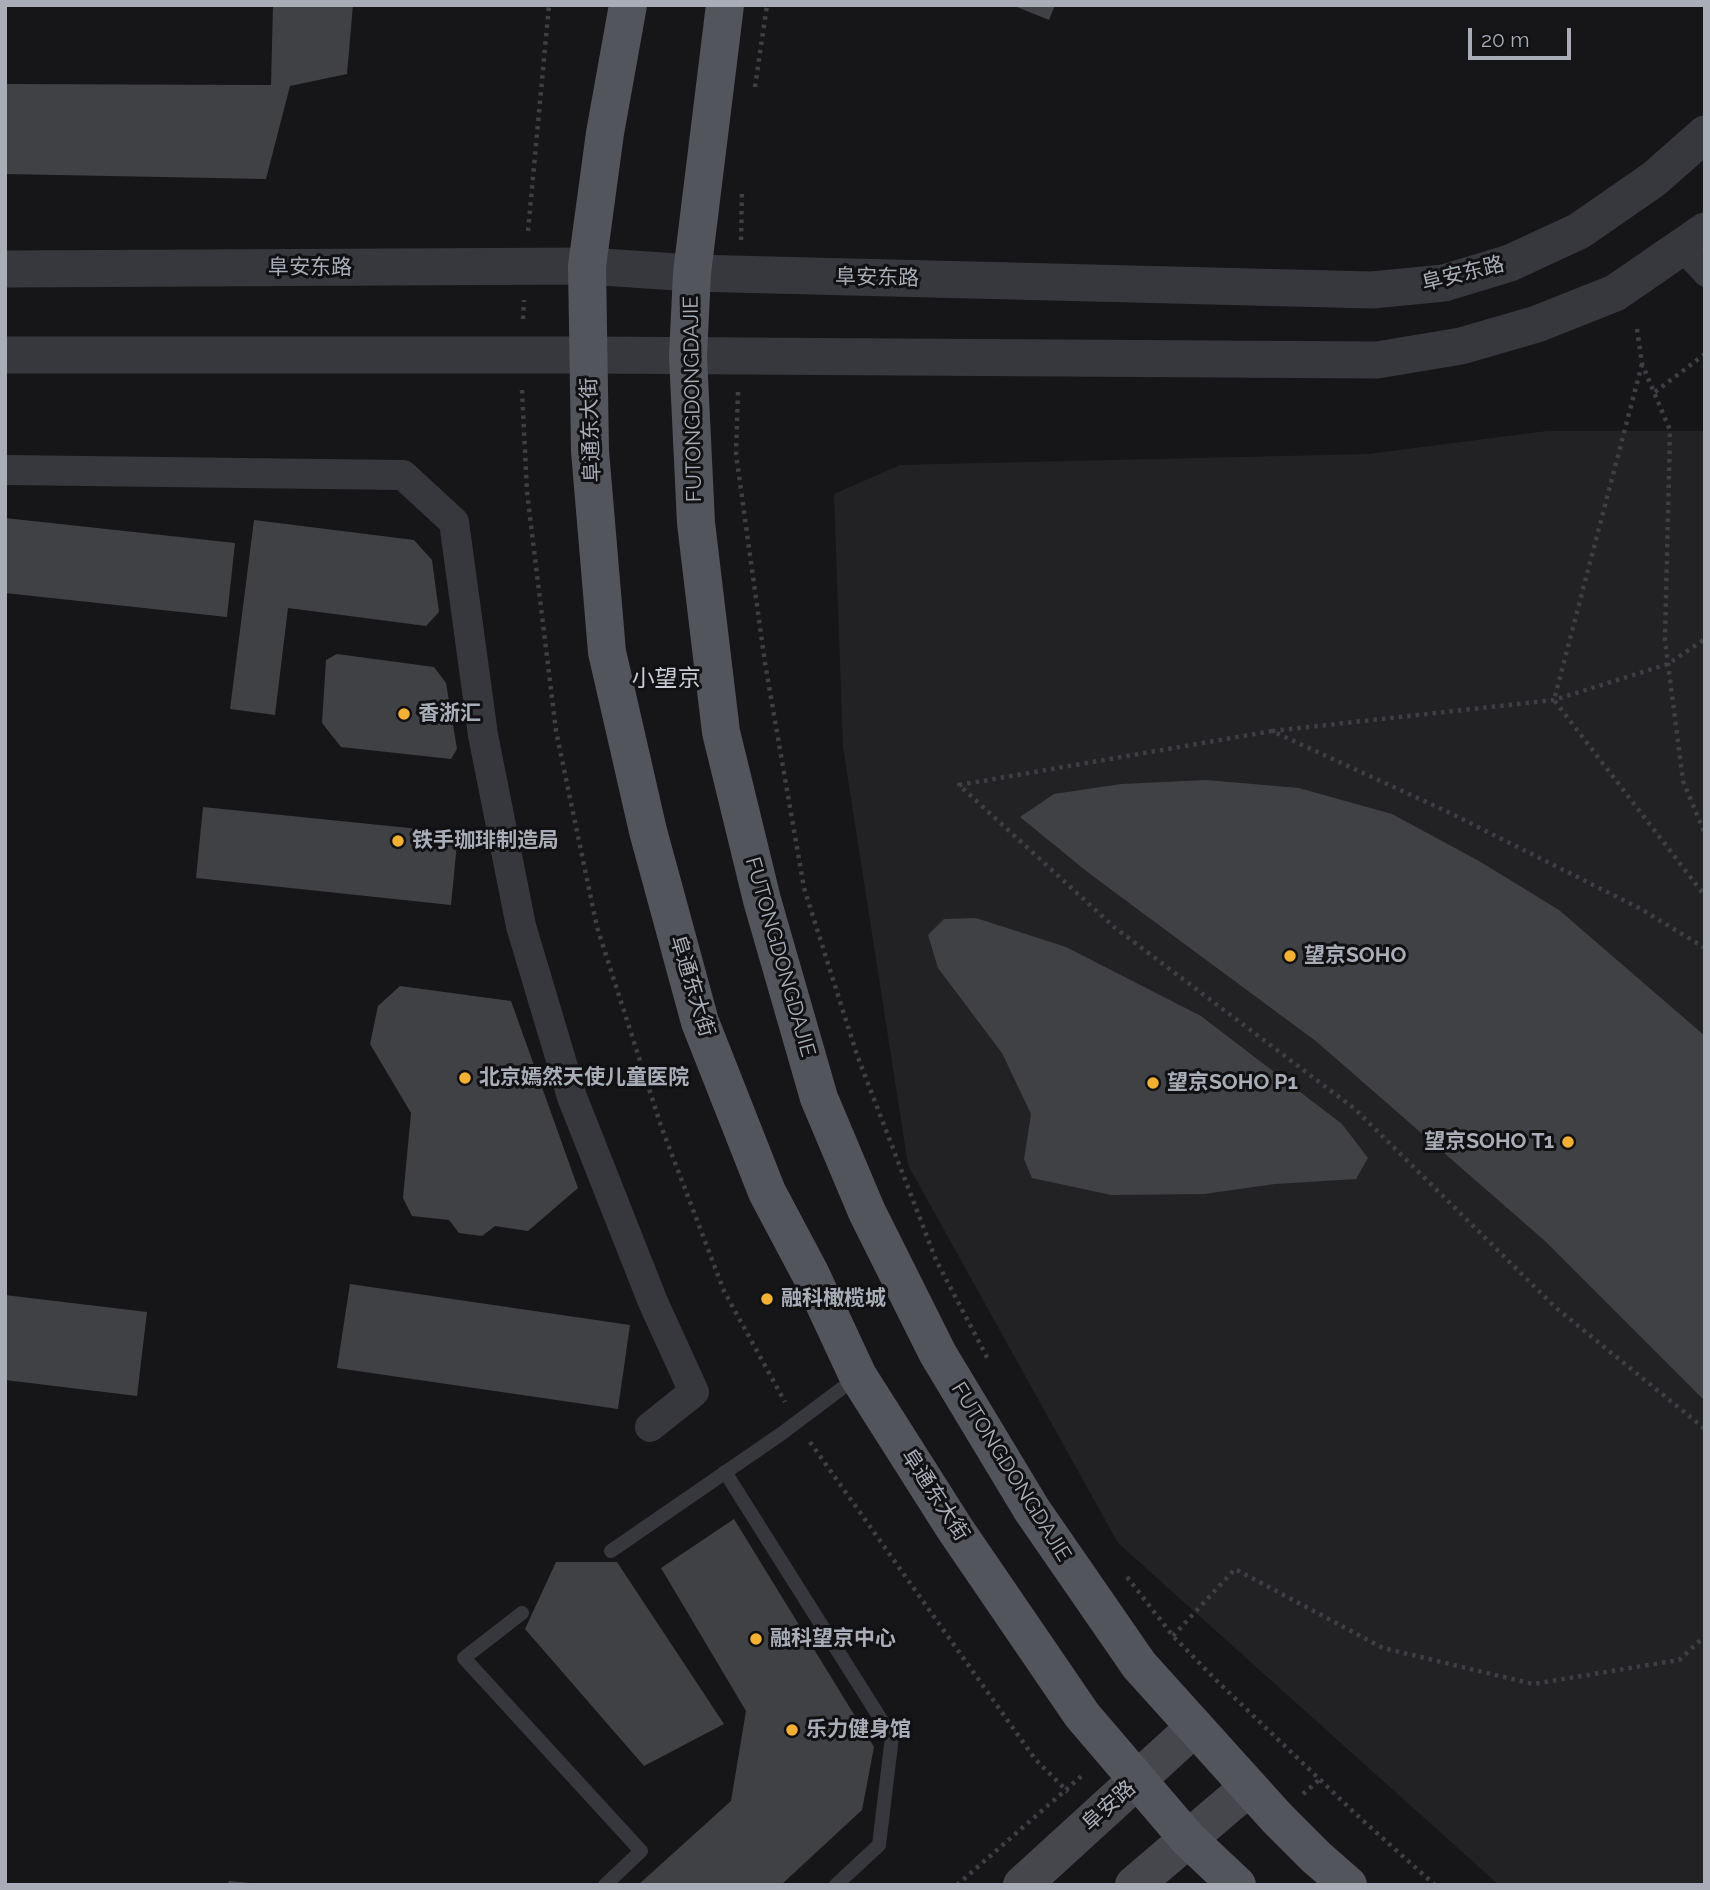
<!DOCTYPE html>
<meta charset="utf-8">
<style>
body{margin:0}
#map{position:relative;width:1710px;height:1890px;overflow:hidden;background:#161618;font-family:Raleway,sans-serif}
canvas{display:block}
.frame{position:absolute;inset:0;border:7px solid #a8adb8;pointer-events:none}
.scale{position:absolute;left:1468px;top:28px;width:103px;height:32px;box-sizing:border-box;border:4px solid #a8adb8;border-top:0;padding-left:9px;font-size:21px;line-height:24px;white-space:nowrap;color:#a8adb8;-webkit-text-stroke:5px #111113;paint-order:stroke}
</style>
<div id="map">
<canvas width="1710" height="1890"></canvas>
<div class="frame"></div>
<div class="scale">20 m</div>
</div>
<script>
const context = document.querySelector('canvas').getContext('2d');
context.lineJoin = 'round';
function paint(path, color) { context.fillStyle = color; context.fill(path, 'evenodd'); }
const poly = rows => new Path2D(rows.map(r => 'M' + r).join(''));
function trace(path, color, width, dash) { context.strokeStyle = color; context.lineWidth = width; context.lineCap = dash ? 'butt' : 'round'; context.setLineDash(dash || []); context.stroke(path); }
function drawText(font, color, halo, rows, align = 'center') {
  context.font = font + ' Raleway,"Noto Sans SC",sans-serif'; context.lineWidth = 6; context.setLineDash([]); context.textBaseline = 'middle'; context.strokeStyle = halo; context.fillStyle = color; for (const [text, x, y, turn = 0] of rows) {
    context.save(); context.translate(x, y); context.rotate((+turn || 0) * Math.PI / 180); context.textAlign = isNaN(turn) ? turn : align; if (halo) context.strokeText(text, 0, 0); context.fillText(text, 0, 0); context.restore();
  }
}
paint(poly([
 [1547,431,1705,431,1705,1885,1499,1885,1118,1543,908,1165,843,747,834,494,900,465,1368,454]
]), '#222225');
paint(poly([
 [273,5,353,5,347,74,290,86,266,179,5,174,5,84,271,85],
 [1012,5,1055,5,1049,20],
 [5,518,235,543,227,617,5,593],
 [254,520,414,540,432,560,439,612,426,626,288,608,275,715,230,709],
 [337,654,434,667,446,683,457,749,451,759,341,747,322,723,326,660],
 [1206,780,1299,788,1392,814,1479,861,1559,910,1705,1036,1705,1401,1545,1241,1317,1042,1090,874,1020,817,1054,794,1121,784],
 [203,807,458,833,451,905,196,878],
 [976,918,1066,947,1201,1016,1342,1124,1368,1158,1356,1179,1275,1184,1204,1194,1111,1195,1032,1178,1024,1159,1031,1114,1002,1053,938,968,928,935,944,919],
 [400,986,511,1001,578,1188,528,1231,495,1226,482,1236,459,1233,449,1220,412,1216,403,1198,411,1113,370,1044,378,1006],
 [350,1284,630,1325,618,1409,337,1368],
 [5,1295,147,1312,137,1396,5,1380],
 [734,1519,874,1747,862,1810,781,1885,638,1885,731,1801,746,1711,661,1568],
 [556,1562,617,1562,724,1724,644,1766,525,1629],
 [229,1881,251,1883,251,1885,227,1885]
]), '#404145');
trace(poly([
 [755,87,767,5],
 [528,231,549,5],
 [741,240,742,189],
 [523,319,524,300],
 [1637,329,1642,364,1670,430,1665,640,1683,781,1705,834],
 [1642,364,1554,700,1705,896],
 [522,390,527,492,556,731,597,927,661,1126,724,1291,785,1402],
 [738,392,736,454,765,663,804,888,857,1055,936,1260,989,1361],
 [1655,392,1705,354],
 [1272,731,1554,700,1668,664,1705,639],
 [1705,948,1641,909,1448,812,1272,731,959,785,1114,927,1355,1109,1555,1307,1705,1429],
 [810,1442,1035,1759,1068,1792],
 [1127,1577,1173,1636,1218,1682,1359,1817,1435,1885],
 [1173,1636,1235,1569,1383,1648,1533,1684,1679,1660,1705,1636],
 [1303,1794,1319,1780],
 [957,1885,1085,1773]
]), '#3d3f44', 4.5, [3.5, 5]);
trace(poly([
 [725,1472,892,1737,879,1845,836,1885],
 [611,1551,781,1434,857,1377],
 [522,1613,464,1658,641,1851,605,1885]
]), '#37383d', 14);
trace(poly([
 [1680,248,1705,275]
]), '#37383d', 23);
trace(poly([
 [5,470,403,475,454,522,483,735,521,926,572,1097,653,1302,694,1392,650,1427]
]), '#37383d', 30);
trace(poly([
 [5,269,587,266,692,273,1372,290,1444,283,1510,263,1579,231,1654,179,1705,134],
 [5,355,588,355,1377,360,1461,346,1537,324,1615,293,1705,231]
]), '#37383d', 37);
trace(poly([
 [1022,1885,1195,1727],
 [1134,1885,1249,1787]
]), '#45474d', 38);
trace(poly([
 [628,5,605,133,587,266,590,451,607,652,648,831,700,1022,767,1192,811,1275,858,1376,955,1529,1082,1715,1188,1839,1237,1885],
 [725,5,692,273,688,356,696,523,721,732,762,900,819,1098,867,1212,938,1354,1032,1510,1139,1665,1277,1818,1316,1857,1348,1885]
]), '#53555c', 38);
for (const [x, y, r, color] of [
 [404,714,7,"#f2b134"],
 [398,841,7,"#f2b134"],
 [1290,956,7,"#f2b134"],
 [465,1078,7,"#f2b134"],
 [1153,1083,7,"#f2b134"],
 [1568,1142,7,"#f2b134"],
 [767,1299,7,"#f2b134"],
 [756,1639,7,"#f2b134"],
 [792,1730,7,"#f2b134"]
]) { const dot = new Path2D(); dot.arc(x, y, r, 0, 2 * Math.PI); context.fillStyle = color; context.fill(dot); trace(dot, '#111113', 2.5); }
drawText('21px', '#a8adb8', '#111113', [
 ["阜安东路",310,268],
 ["阜安东路",1463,274,-14],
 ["阜安东路",877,278,1],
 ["FUTONGDONGDAJIE",693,399,-91],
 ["阜通东大街",591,430,-92],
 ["FUTONGDONGDAJIE",780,957,74],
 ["阜通东大街",692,986,73],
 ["FUTONGDONGDAJIE",1011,1472,58],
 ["阜通东大街",935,1495,57],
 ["阜安路",1109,1806,-42]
]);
drawText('bold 21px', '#a8adb8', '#111113', [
 ["香浙汇",418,714],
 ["铁手珈琲制造局",412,841],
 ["望京SOHO",1304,956],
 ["北京嫣然天使儿童医院",479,1078],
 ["望京SOHO P1",1167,1083],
 ["望京SOHO T1",1554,1142,"right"],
 ["融科橄榄城",781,1299],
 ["融科望京中心",770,1639],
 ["乐力健身馆",806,1730]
], 'left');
drawText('23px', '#c9ccd4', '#111113', [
 ["小望京",666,679]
]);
</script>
